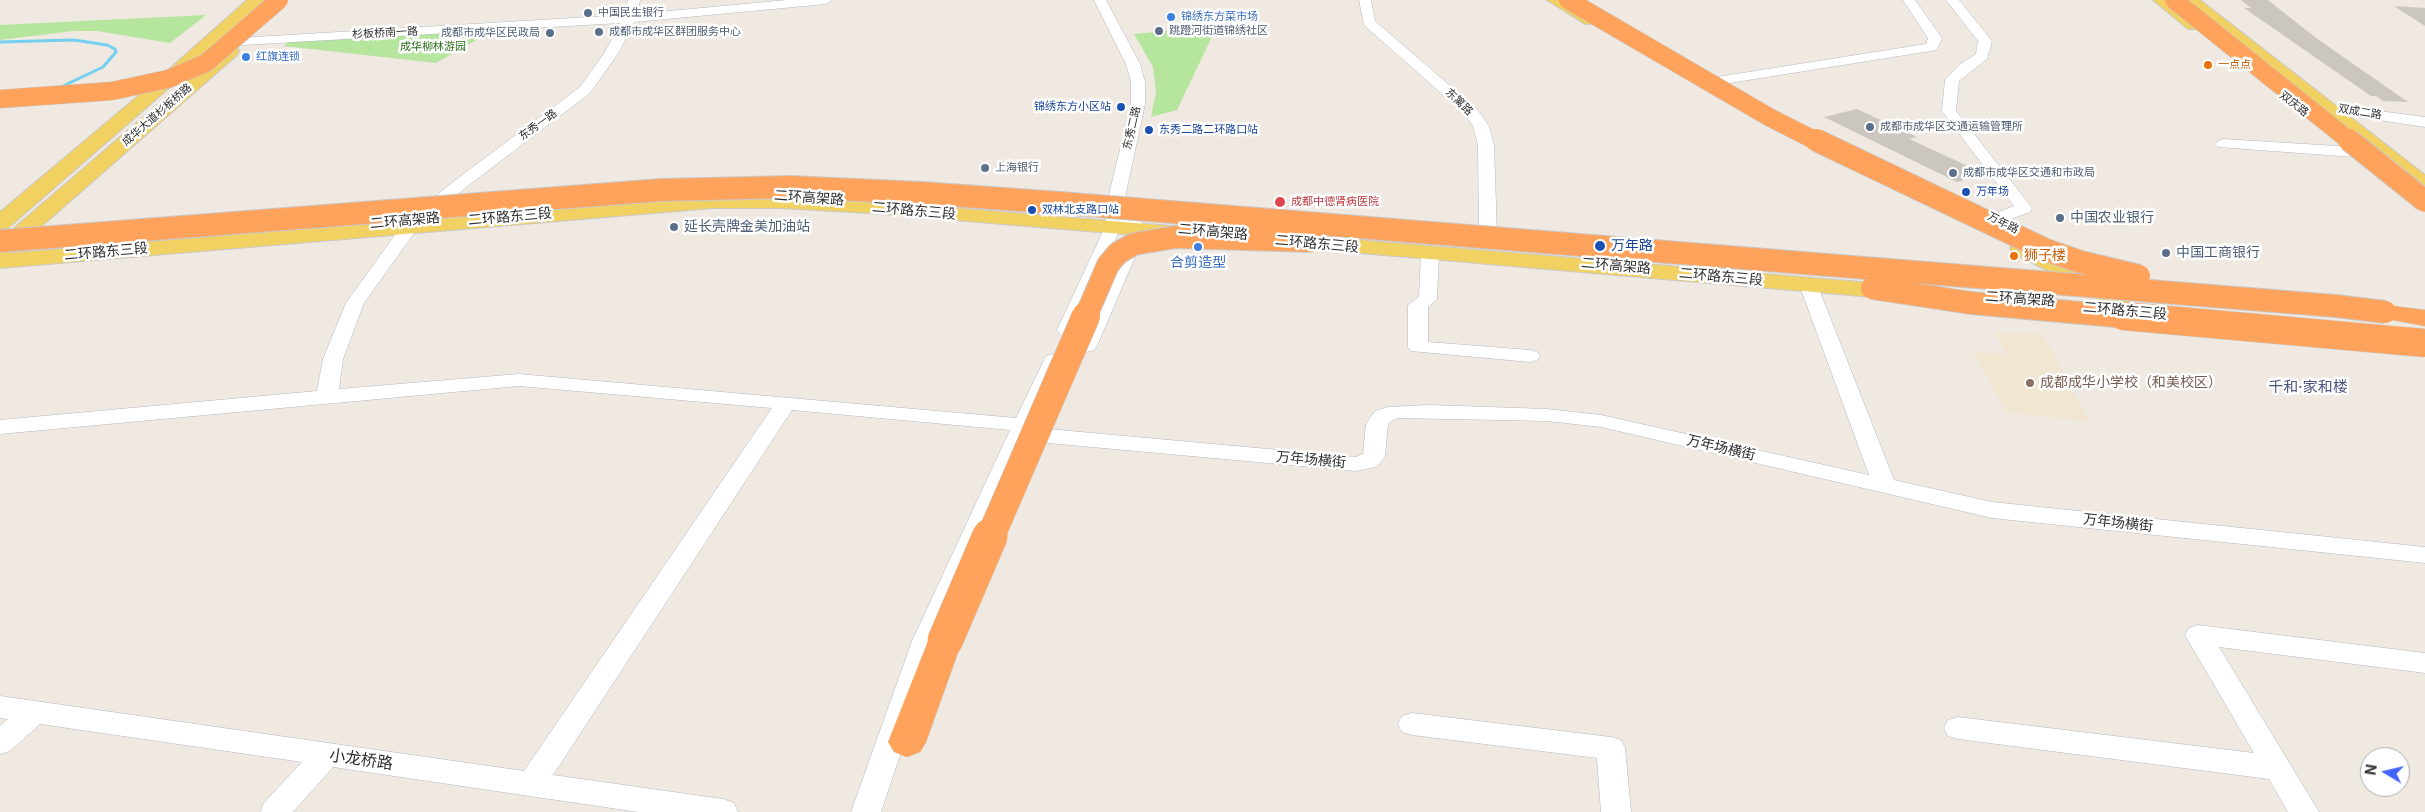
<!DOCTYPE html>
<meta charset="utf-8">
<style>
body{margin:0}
#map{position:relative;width:2425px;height:812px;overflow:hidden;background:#efe9e1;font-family:Inter,sans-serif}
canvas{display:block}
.north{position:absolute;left:2360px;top:747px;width:50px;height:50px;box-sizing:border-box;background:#fff;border:1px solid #ababab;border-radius:50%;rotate:279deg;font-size:14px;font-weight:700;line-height:20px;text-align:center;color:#2e2e2e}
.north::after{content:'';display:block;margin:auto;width:18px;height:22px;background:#4264fb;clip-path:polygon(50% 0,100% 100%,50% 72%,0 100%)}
</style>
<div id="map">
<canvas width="2425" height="812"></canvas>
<div class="north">N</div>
</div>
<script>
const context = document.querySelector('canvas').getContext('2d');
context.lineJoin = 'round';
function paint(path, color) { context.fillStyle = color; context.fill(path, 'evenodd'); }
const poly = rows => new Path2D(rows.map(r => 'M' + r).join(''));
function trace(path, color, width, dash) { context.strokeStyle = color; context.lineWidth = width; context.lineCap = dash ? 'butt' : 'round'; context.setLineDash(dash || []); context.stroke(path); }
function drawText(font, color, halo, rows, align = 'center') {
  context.font = font + ' Inter,"Noto Sans SC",sans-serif'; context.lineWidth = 5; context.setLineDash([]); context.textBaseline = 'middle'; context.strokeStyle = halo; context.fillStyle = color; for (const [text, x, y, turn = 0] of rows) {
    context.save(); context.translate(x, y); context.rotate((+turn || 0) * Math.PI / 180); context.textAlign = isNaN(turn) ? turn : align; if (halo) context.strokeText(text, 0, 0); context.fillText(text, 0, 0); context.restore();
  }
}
paint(poly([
 [1995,332,2043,334,2090,422,2006,412,1973,352,2006,354]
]), '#f0e6d1');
paint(poly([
 [206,15,170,43,97,31,73,31,0,40,0,25],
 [1217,26,1177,110,1151,117,1156,92,1153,67,1134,34],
 [480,30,492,31,436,63,284,46,289,41]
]), '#b6e59e');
trace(poly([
 [0,42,74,40,107,45,115,49,116,52,103,67,61,87]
]), '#75cff0', 3);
paint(poly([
 [2241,0,2268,0,2316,38,2408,102,2383,101,2376,96,2371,96,2244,8,2251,8],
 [2394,6,2425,8,2425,26],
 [1857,109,1917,137,1909,139,1970,167,1968,179,1957,182,1824,117]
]), '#cbc7bf');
const minor = poly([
 [628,0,640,0,637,14,787,0,832,0,826,4,634,22,619,52,590,93,465,188,417,229,364,303,343,359,339,389,519,374,1016,418,1046,356,1053,354,1060,356,1063,360,938,641,881,812,851,812,912,641,1010,430,792,410,553,775,723,799,734,803,738,812,638,812,333,767,293,812,260,812,264,803,302,762,40,724,10,751,0,754,0,726,8,719,0,718,0,696,524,771,772,408,519,386,0,434,0,420,317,391,323,359,346,303,405,221,453,182,580,87,605,52,620,23,243,45,238,44,236,41,238,38,624,15,628,0],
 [1094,0,1106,0,1140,64,1145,82,1145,104,1124,202,1147,229,1097,346,1094,350,1087,352,1080,350,1077,346,1129,230,1123,222,1077,330,1074,334,1067,336,1060,334,1057,330,1105,227,1107,203,1131,104,1131,82,1126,64,1094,0],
 [1359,0,1371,0,1375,21,1477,109,1489,126,1494,145,1497,236,1494,240,1488,241,1482,240,1479,236,1478,145,1473,126,1466,115,1364,25,1359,0],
 [1903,0,1915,0,1942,38,1937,50,1717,85,1710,81,1717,77,1926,44,1928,38,1903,0],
 [1946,0,1959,0,1992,41,1987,59,1959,81,1956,111,2032,208,2030,212,1997,224,1991,223,1988,219,1991,215,2014,206,1942,111,1945,80,1959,65,1976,54,1978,41,1946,0],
 [2311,102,2425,117,2425,127,2306,109,2304,106,2306,103,2311,102],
 [2223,139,2354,147,2362,152,2354,157,2218,147,2215,144,2218,141,2223,139],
 [1430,248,1436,249,1439,253,1437,299,1428,307,1428,342,1530,350,1537,352,1540,356,1537,360,1530,362,1411,351,1408,347,1408,305,1419,297,1421,253,1424,249,1430,248],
 [1808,278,1815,280,1817,284,1894,480,1992,502,2425,547,2425,563,1992,518,1601,427,1547,421,1398,418,1391,421,1388,424,1385,456,1382,461,1376,467,1356,471,1048,443,1040,441,1037,436,1040,431,1048,429,1356,457,1363,454,1366,424,1375,411,1388,407,1429,405,1547,409,1601,415,1869,475,1799,284,1801,280,1808,278],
 [2198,625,2425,653,2425,673,2219,647,2319,812,2288,812,2269,779,1958,739,1948,736,1944,728,1948,720,1958,717,2254,753,2185,635,2189,628,2198,625],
 [1412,713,1611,737,1621,740,1625,748,1631,812,1601,812,1597,758,1412,735,1402,732,1398,724,1402,716,1412,713]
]);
const major = poly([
 [247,0,264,0,169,88,8,228,0,229,0,212,157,80,247,0],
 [1547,0,1566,0,1599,21,1597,24,1585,24,1547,0],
 [2153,0,2171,0,2202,26,2200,29,2188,29,2153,0],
 [2182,0,2200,0,2425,175,2425,191,2418,189,2182,0],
 [231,46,237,47,239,51,237,55,11,253,713,196,780,196,870,201,1183,227,1191,228,1194,233,1191,238,1183,239,870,213,780,208,713,208,0,268,0,240,225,47,231,46],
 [1287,234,1896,285,1904,287,1908,292,1904,297,1896,299,1279,246,1276,241,1279,236,1287,234],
 [2021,241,2100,279,2138,307,2142,312,2138,317,2130,319,2122,317,2084,289,2013,253,2010,248,2013,243,2021,241]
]);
const highway = poly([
 [2385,305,2425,310,2425,326,2376,317,2373,312,2376,307,2385,305],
 [945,629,957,632,962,641,926,742,920,752,907,757,894,752,888,742,928,641,933,632,945,629]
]);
trace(minor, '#b4b7c1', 1);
trace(major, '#c9c9c9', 2);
trace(highway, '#c9c9c9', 1);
paint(minor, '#fff');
paint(major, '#f2d163');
paint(highway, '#ffa35c');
const highwayBridgeFar3 = poly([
 [1568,0,1769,117,1818,142],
 [2174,0,2351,142],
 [0,99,112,91,168,79,206,63,279,0]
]);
const highwayBridgeFar2 = poly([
 [1816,140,2046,250,2081,262,2139,276],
 [2349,140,2425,201],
 [0,241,661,190,791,187,922,193,1060,203,2336,306,2385,312],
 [1872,288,1971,303,2137,318],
 [1085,318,1108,265,1118,253,1134,244,1176,237,1311,241]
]);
const highwayBridgeFar1 = poly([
 [2123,316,2425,343],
 [990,538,1086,316]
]);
const highwayBridge = poly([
 [945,641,990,536]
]);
trace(highwayBridgeFar3, '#c9c9c9', 19, []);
trace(highwayBridgeFar2, '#c9c9c9', 24, []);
trace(highwayBridgeFar1, '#c9c9c9', 29, []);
trace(highwayBridge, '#c9c9c9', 36, []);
trace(highwayBridgeFar3, '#ffa35c', 18);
trace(highwayBridgeFar2, '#ffa35c', 22);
trace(highwayBridgeFar1, '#ffa35c', 28);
trace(highwayBridge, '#ffa35c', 35);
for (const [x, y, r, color] of [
 [588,13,5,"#5c6f8a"],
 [1171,17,5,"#3f7fe0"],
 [1159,31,5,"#5c6f8a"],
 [599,32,5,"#5c6f8a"],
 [550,33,5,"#5c6f8a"],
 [246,57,5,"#3f7fe0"],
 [2208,65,5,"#e8710a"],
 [1121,107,5,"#1a4fb4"],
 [1870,127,5,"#5c6f8a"],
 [1149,130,5,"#1a4fb4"],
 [985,168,5,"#5c6f8a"],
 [1953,173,5,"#5c6f8a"],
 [1966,192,5,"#1a4fb4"],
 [1280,202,6,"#e0444e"],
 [1032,210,5,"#1a4fb4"],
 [2060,218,5,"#5c6f8a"],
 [674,227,5,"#5c6f8a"],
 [1600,246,6,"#1a4fb4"],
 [1198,247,5,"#3f7fe0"],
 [2166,253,5,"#5c6f8a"],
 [2014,256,5,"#e8710a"],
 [2030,383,5,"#8d6e63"]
]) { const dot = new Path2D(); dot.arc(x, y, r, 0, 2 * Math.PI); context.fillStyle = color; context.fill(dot); trace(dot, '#fff', 2); }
drawText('11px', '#4e5e75', '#fff', [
 ["中国民生银行",598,13],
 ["跳蹬河街道锦绣社区",1169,31],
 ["成都市成华区群团服务中心",609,32],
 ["成都市成华区民政局",540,33,"right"],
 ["成都市成华区交通运输管理所",1880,127],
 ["上海银行",995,168],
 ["成都市成华区交通和市政局",1963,173]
], 'left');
drawText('11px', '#366cbe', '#fff', [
 ["锦绣东方菜市场",1181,17],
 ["红旗连锁",256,57]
], 'left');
drawText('11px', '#2e2e2e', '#fff', [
 ["杉板桥南一路",385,33,-3],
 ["东篱路",1459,102,44],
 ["双庆路",2294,104,38],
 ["双成二路",2360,112,9],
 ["成华大道杉板桥路",157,115,-41],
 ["东秀一路",538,125,-36],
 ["东秀二路",1132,128,-77],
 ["万年路",2003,223,27]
]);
drawText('11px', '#2c6e1b', '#fff', [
 ["成华柳林游园",433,47]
]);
drawText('11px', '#c56008', '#fff', [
 ["一点点",2218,65]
], 'left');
drawText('11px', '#164399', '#fff', [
 ["锦绣东方小区站",1111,107,"right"],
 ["东秀二路二环路口站",1159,130],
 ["万年场",1976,192],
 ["双林北支路口站",1042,210]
], 'left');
drawText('11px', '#be3a42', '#fff', [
 ["成都中德肾病医院",1291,202]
], 'left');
drawText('14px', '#2e2e2e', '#fff', [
 ["二环高架路",809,198,4],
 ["二环路东三段",914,211,5],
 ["二环路东三段",510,217,-5],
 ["二环高架路",405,221,-5],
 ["二环高架路",1213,232,5],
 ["二环路东三段",1317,244,5],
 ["二环路东三段",106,252,-5],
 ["二环高架路",1616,266,5],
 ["二环路东三段",1721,277,5],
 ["二环高架路",2020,299,4],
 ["二环路东三段",2125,311,5],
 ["万年场横街",1721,448,13],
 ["万年场横街",1311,460,5],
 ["万年场横街",2118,523,6]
]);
drawText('14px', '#4e5e75', '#fff', [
 ["中国农业银行",2070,218],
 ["延长壳牌金美加油站",684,227],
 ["中国工商银行",2176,253]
], 'left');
drawText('14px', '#164399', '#fff', [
 ["万年路",1611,246]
], 'left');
drawText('14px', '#c56008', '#fff', [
 ["狮子楼",2024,256]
], 'left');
drawText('14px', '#366cbe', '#fff', [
 ["合剪造型",1198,263]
]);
drawText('14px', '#785e54', '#fff', [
 ["成都成华小学校（和美校区）",2040,383]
], 'left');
drawText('15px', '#4d5680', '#fff', [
 ["千和·家和楼",2308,387]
]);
drawText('16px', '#2e2e2e', '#fff', [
 ["小龙桥路",361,760,8]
]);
</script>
